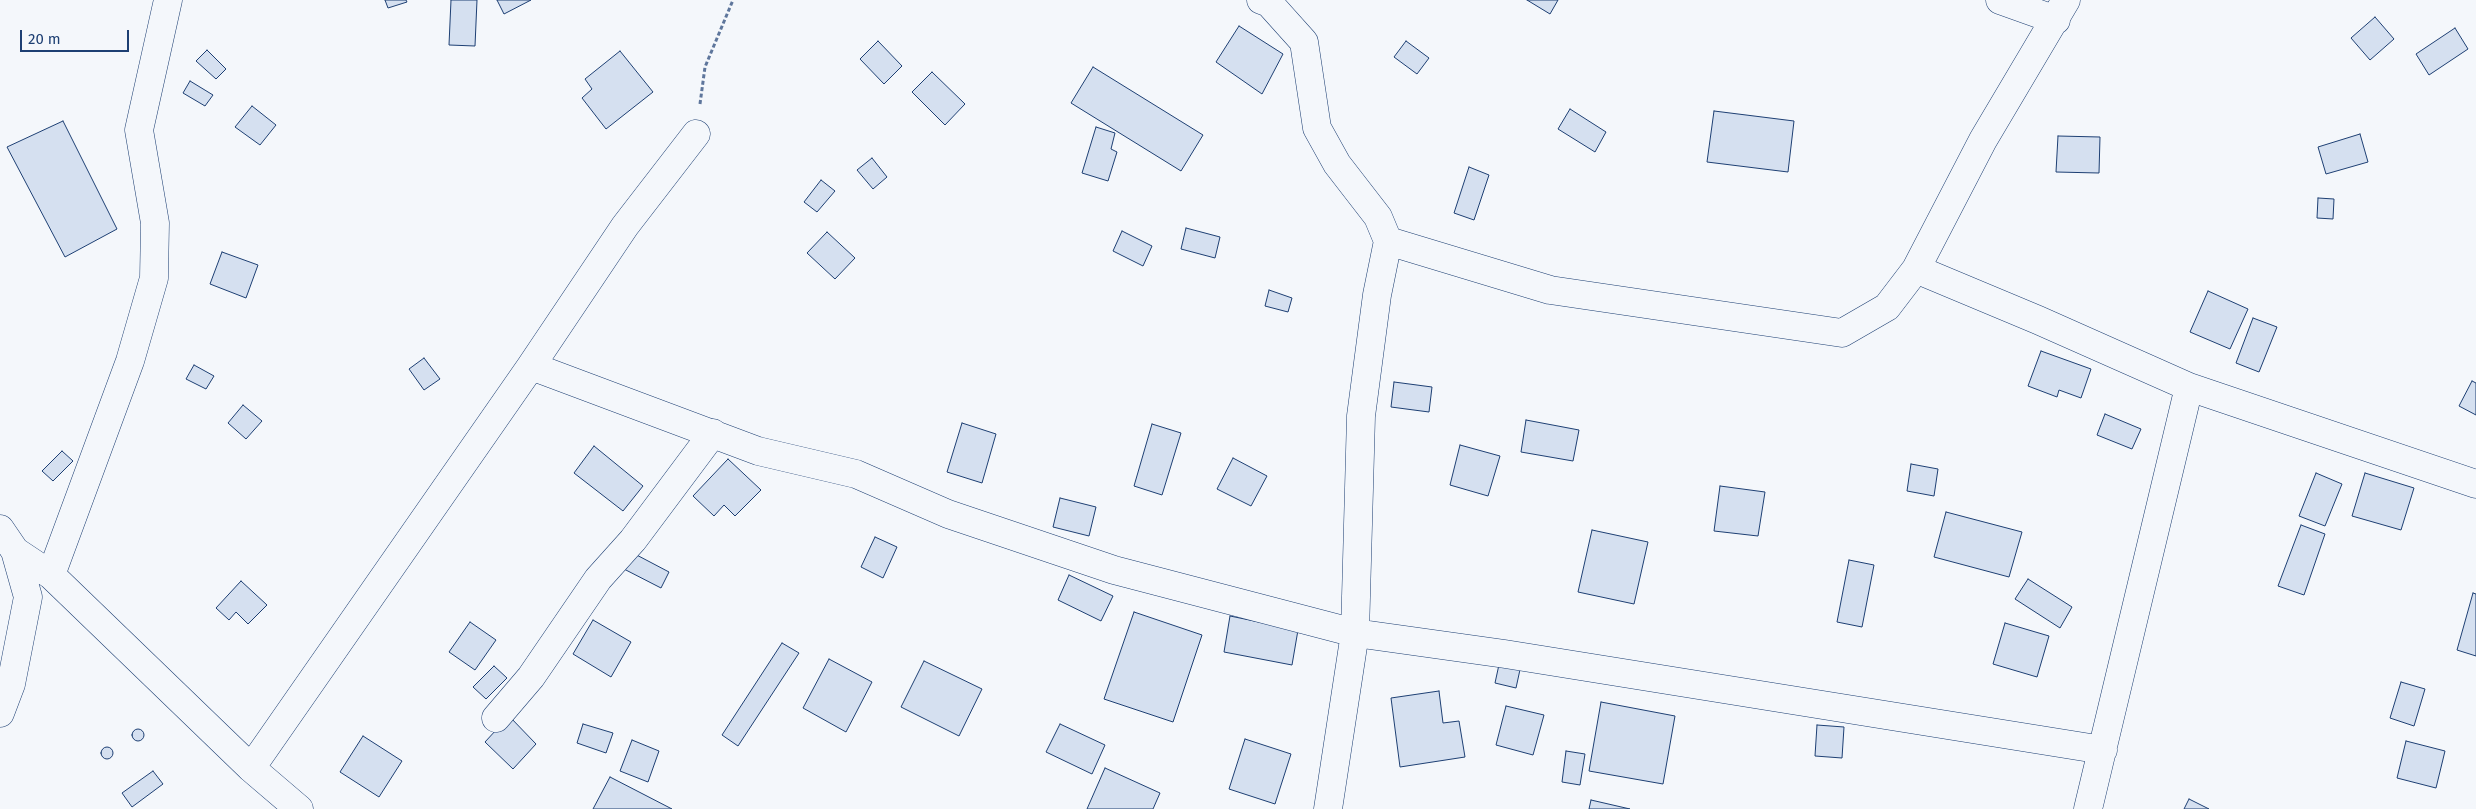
<!DOCTYPE html>
<style>
body{margin:0}
#map{position:relative;width:2476px;height:809px;overflow:hidden;background:#f4f7fb;font-family:"Fira Sans",sans-serif}
canvas{display:block}
.scale{position:absolute;left:20px;top:30px;width:109px;height:22px;box-sizing:border-box;border:2px solid #1d3f73;border-top:0;padding-left:6px;font-size:15px;line-height:18px;white-space:nowrap;color:#1d3f73;-webkit-text-stroke:4px #f4f7fb;paint-order:stroke}
</style>
<div id="map">
<canvas width="2476" height="809"></canvas>
<div class="scale">20 m</div>
</div>
<script>
const context = document.querySelector('canvas').getContext('2d');
context.lineJoin = 'round';
function paint(path, color) { context.fillStyle = color; context.fill(path, 'evenodd'); }
const poly = rows => new Path2D(rows.map(r => 'M' + r).join(''));
function trace(path, color, width, dash) { context.strokeStyle = color; context.lineWidth = width; context.lineCap = dash ? 'butt' : 'round'; context.setLineDash(dash || []); context.stroke(path); }
const building = poly([
 [385,0,406,0,407,2,388,8,385,0],
 [451,0,477,0,475,46,449,45,451,0],
 [497,0,531,0,504,14,497,0],
 [1527,0,1558,0,1550,14,1527,0],
 [2375,17,2394,39,2370,60,2351,38,2375,17],
 [1239,26,1283,54,1262,94,1216,62,1239,26],
 [2455,28,2468,49,2429,75,2416,54,2455,28],
 [878,41,902,66,884,84,860,59,878,41],
 [1406,41,1429,58,1417,74,1394,57,1406,41],
 [207,50,226,69,216,79,196,61,207,50],
 [620,51,653,92,606,129,582,98,592,89,585,79,620,51],
 [1093,67,1203,135,1181,171,1071,103,1093,67],
 [932,72,965,104,945,125,912,92,932,72],
 [190,81,213,95,205,106,183,93,190,81],
 [252,106,276,125,260,145,235,127,252,106],
 [1570,109,1606,132,1595,152,1558,129,1570,109],
 [1714,111,1794,121,1788,172,1707,162,1714,111],
 [63,121,117,229,65,257,7,147,63,121],
 [1096,127,1115,133,1111,149,1117,152,1108,181,1082,173,1096,127],
 [2360,134,2368,162,2326,174,2318,147,2360,134],
 [2058,136,2100,137,2099,173,2056,172,2058,136],
 [872,158,887,177,873,189,857,170,872,158],
 [1469,167,1489,175,1474,220,1454,213,1469,167],
 [821,180,835,191,817,212,804,202,821,180],
 [2318,198,2334,199,2333,219,2317,218,2318,198],
 [1186,228,1220,237,1215,258,1181,249,1186,228],
 [1122,231,1152,246,1143,266,1113,251,1122,231],
 [827,232,855,258,835,279,807,253,827,232],
 [222,252,258,265,246,298,210,284,222,252],
 [1269,290,1292,298,1288,312,1265,306,1269,290],
 [2208,291,2248,309,2230,349,2190,332,2208,291],
 [2253,318,2277,327,2259,372,2236,363,2253,318],
 [2041,351,2091,369,2081,398,2059,390,2057,397,2028,386,2041,351],
 [424,358,440,379,424,390,409,369,424,358],
 [194,365,214,376,206,389,186,379,194,365],
 [2472,381,2476,383,2476,415,2459,406,2472,381],
 [1394,382,1432,387,1429,412,1391,407,1394,382],
 [243,405,262,421,246,439,228,423,243,405],
 [2105,414,2141,429,2132,449,2097,435,2105,414],
 [1526,420,1579,430,1573,461,1521,452,1526,420],
 [962,423,996,434,982,483,947,472,962,423],
 [1152,424,1181,433,1162,495,1134,486,1152,424],
 [1460,445,1500,456,1488,496,1450,485,1460,445],
 [594,446,643,486,623,511,574,473,594,446],
 [62,451,73,461,53,481,42,471,62,451],
 [1233,458,1267,476,1251,506,1217,489,1233,458],
 [728,459,761,490,735,516,724,505,714,516,693,496,728,459],
 [1911,464,1938,469,1934,496,1907,491,1911,464],
 [2316,473,2342,484,2325,526,2299,516,2316,473],
 [2365,473,2414,488,2401,530,2352,516,2365,473],
 [1720,486,1765,492,1758,536,1714,531,1720,486],
 [1060,498,1096,507,1089,536,1053,527,1060,498],
 [1946,512,2022,532,2009,577,1934,557,1946,512],
 [2301,525,2325,534,2304,595,2278,586,2301,525],
 [1592,530,1648,542,1634,604,1578,592,1592,530],
 [875,537,897,547,883,578,861,567,875,537],
 [631,552,669,572,661,588,622,568,631,552],
 [1849,560,1874,565,1862,627,1837,622,1849,560],
 [1069,575,1113,596,1101,621,1058,600,1069,575],
 [2028,579,2072,607,2060,628,2015,599,2028,579],
 [241,581,267,605,248,624,236,612,229,620,216,608,241,581],
 [2473,593,2476,594,2476,656,2457,650,2473,593],
 [1134,612,1202,635,1173,722,1104,699,1134,612],
 [1230,616,1298,630,1292,665,1224,652,1230,616],
 [593,620,631,642,611,677,573,654,593,620],
 [470,622,496,640,475,670,449,652,470,622],
 [2005,623,2049,636,2037,677,1993,664,2005,623],
 [782,643,799,653,738,746,722,735,782,643],
 [829,659,872,682,846,732,803,708,829,659],
 [1500,660,1521,665,1516,688,1495,683,1500,660],
 [924,661,982,689,959,736,901,707,924,661],
 [494,666,507,678,486,699,473,687,494,666],
 [2401,682,2425,689,2414,726,2390,718,2401,682],
 [1439,691,1443,723,1459,721,1465,757,1400,767,1391,698,1439,691],
 [1601,702,1675,716,1663,784,1589,771,1601,702],
 [1506,706,1544,715,1533,755,1496,745,1506,706],
 [509,716,536,744,513,769,485,742,509,716],
 [583,724,613,733,606,753,577,743,583,724],
 [1060,724,1105,745,1092,774,1046,752,1060,724],
 [1817,725,1844,727,1842,758,1815,756,1817,725],
 '132 735a6 6 0 1 1 12 0a6 6 0 1 1-12 0Z',
 [363,736,402,761,379,797,340,772,363,736],
 [1245,739,1291,754,1275,804,1229,789,1245,739],
 [632,740,659,751,648,782,620,771,632,740],
 [2406,741,2445,751,2436,788,2397,778,2406,741],
 '101 753a6 6 0 1 1 12 0a6 6 0 1 1-12 0Z',
 [1566,751,1585,754,1580,785,1562,782,1566,751],
 [1105,768,1160,793,1153,809,1087,809,1105,768],
 [153,771,163,784,132,807,122,793,153,771],
 [610,777,672,809,593,809,610,777],
 [2189,799,2209,809,2184,809,2189,799],
 [1591,800,1630,809,1589,809,1591,800]
]);
paint(building, '#d5e0f0');
trace(building, '#1d3f73', 1);
const minor = poly([
 [1261,0,1269,3,1304,42,1317,128,1337,164,1378,217,1388,241,1377,295,1361,416,1355,633,1328,809],
 [2000,0,2056,20],
 [1388,241,1550,290,1842,333,1887,307,1916,269,1983,140,2066,0],
 [1916,269,2038,320,2189,387,2476,484],
 [531,366,758,451,856,474,948,514,1114,570,1355,633,1505,654,2103,750],
 [0,529,15,551,28,597,11,684,0,713],
 [15,551,51,575,251,768,299,809],
 [51,575,130,361,154,278,155,223,139,130,168,0],
 [496,718,531,677,598,579,633,540,713,433],
 [251,768,531,366,625,226,696,134],
 [2088,809,2189,387]
]);
trace(minor, '#1d3f73', 29);
trace(poly([
 [700,104,705,67,733,0]
]), '#5e769c', 3, [4, 2.5]);
trace(minor, '#f4f7fb', 28);
</script>
